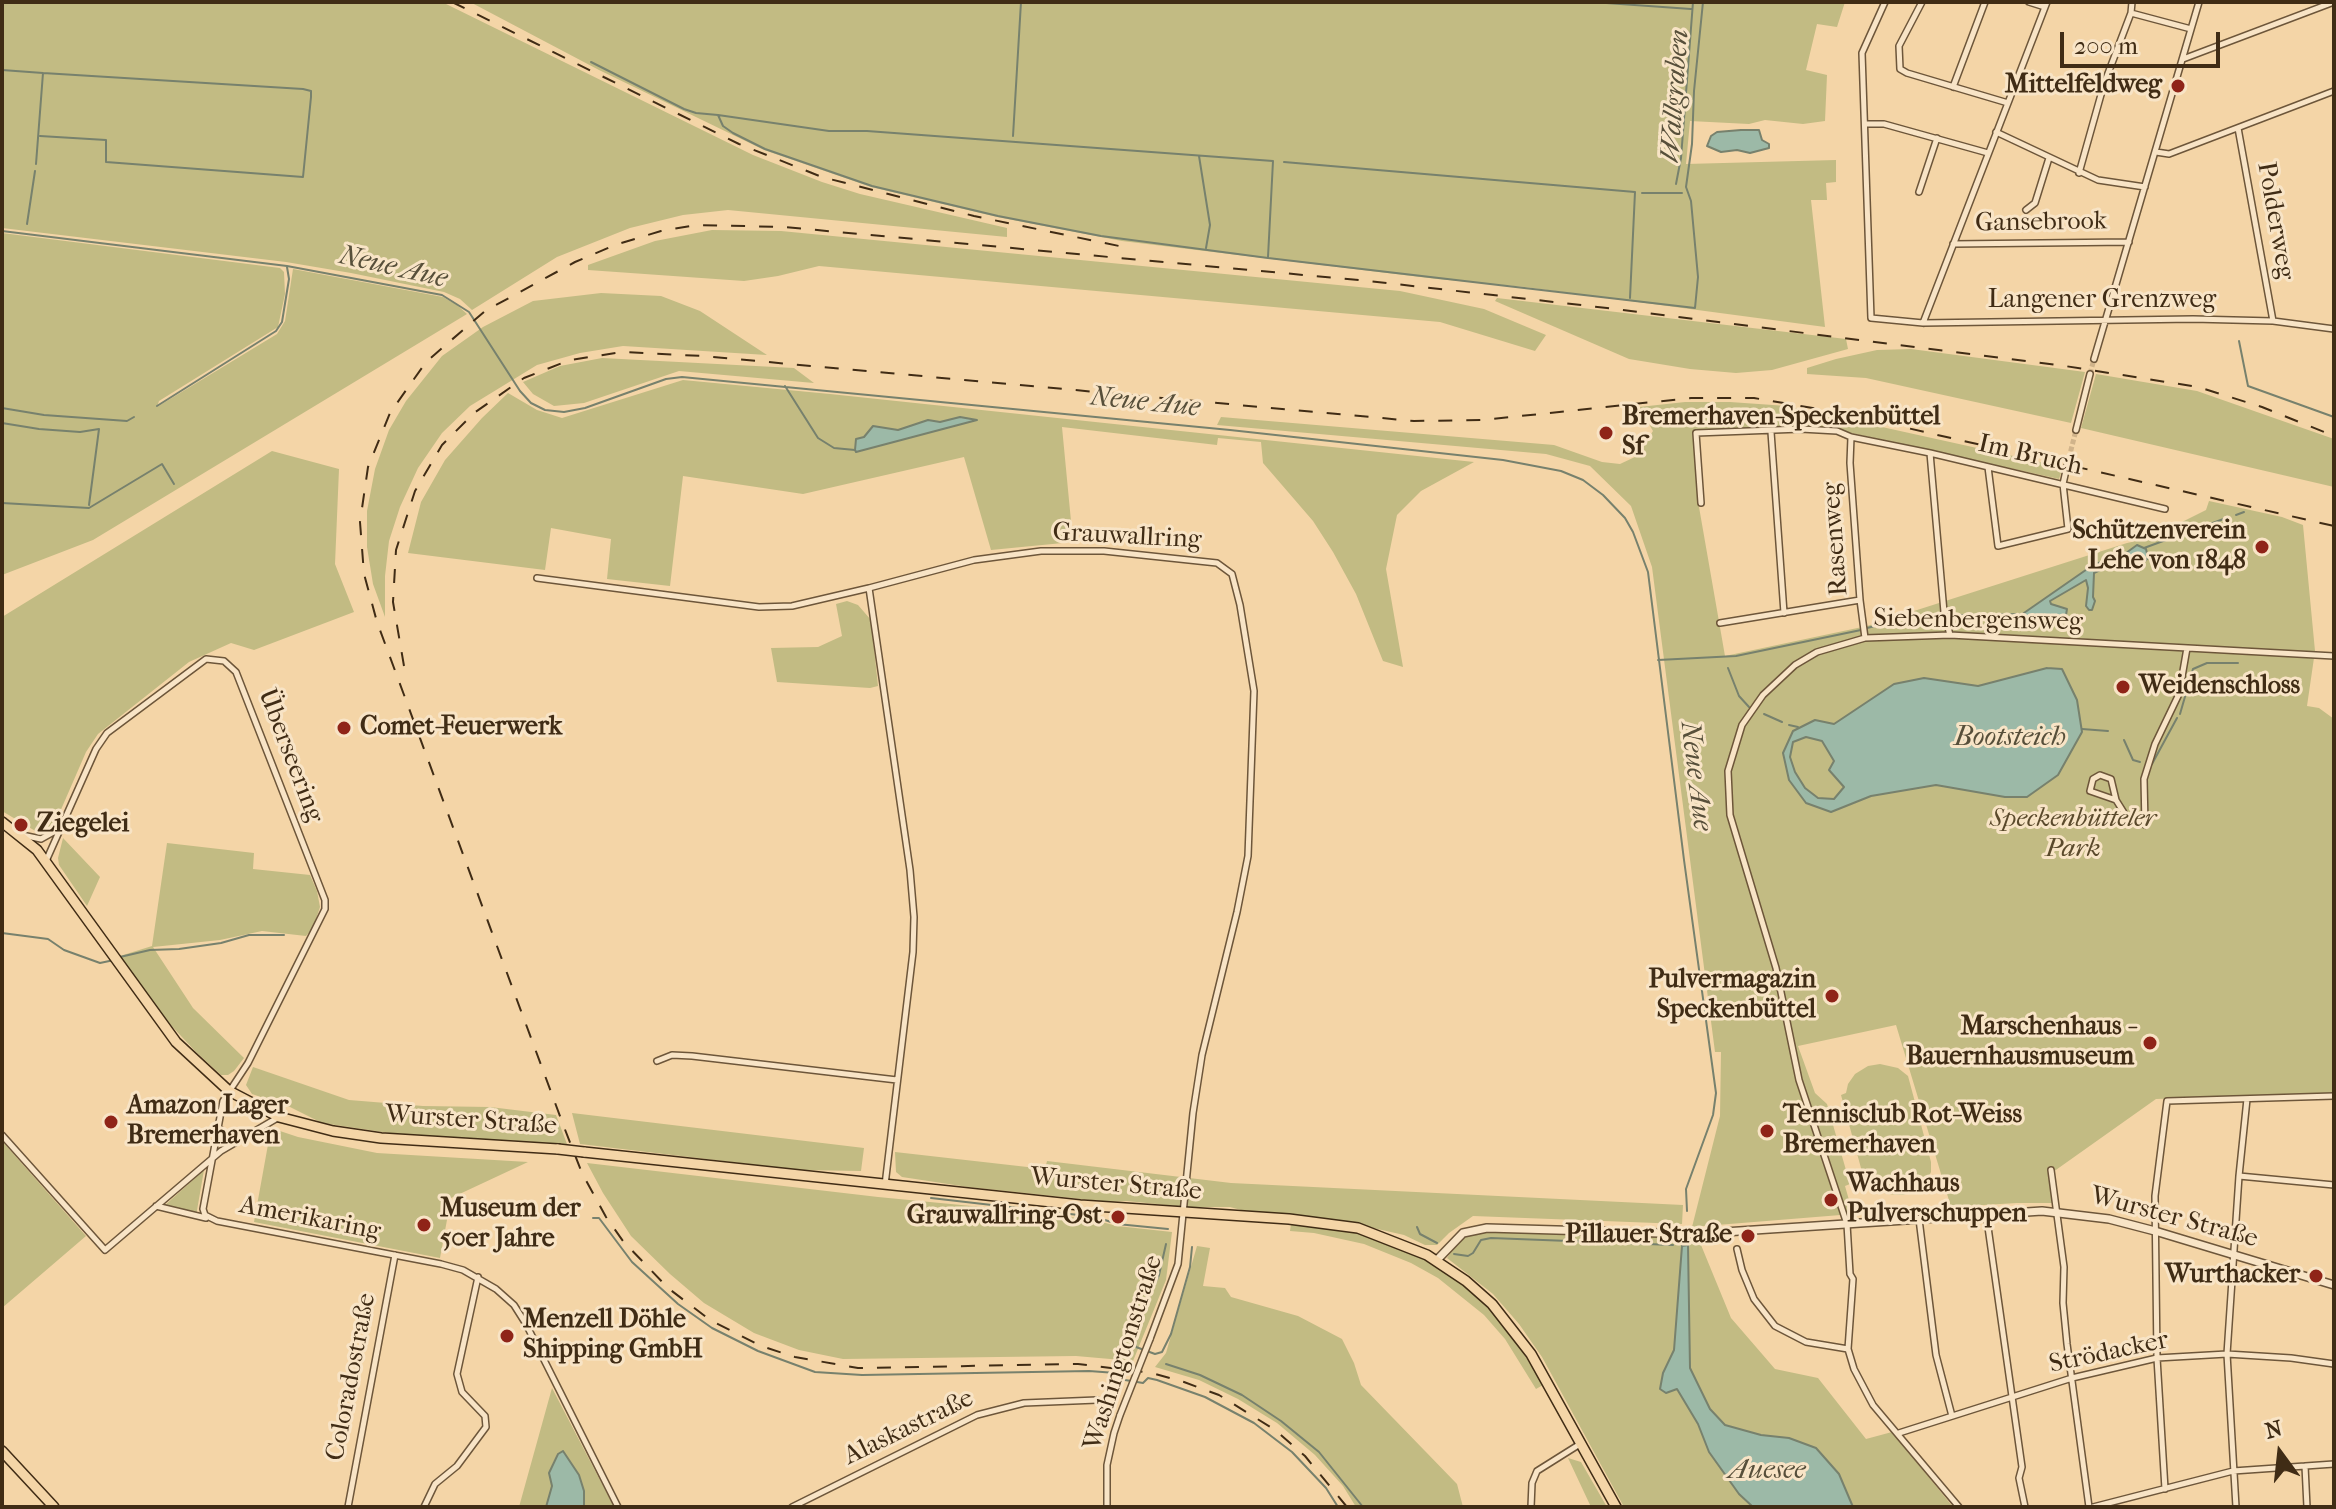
<!DOCTYPE html>
<meta charset="utf-8">
<style>
body{margin:0}
#map{position:relative;width:2336px;height:1509px;overflow:hidden;background:#f4d5a7;font-family:"IM FELL French Canon",serif}
canvas{display:block}
.frame{position:absolute;inset:0;border:4px solid #402c15;pointer-events:none}
.north{position:absolute;left:2240px;top:1413px;width:80px;height:80px;-webkit-text-stroke:6px #f8e4c6;paint-order:stroke;rotate:345deg;font-size:22px;font-weight:700;line-height:32px;text-align:center;color:#402c15}
.north::after{content:'';display:block;margin:auto;width:28px;height:36px;background:#402c15;clip-path:polygon(50% 0,100% 100%,50% 72%,0 100%)}
.scale{position:absolute;left:2060px;top:32px;width:160px;height:36px;box-sizing:border-box;border:4px solid #402c15;border-top:0;padding-left:10px;font-size:24px;line-height:28px;white-space:nowrap;color:#402c15;-webkit-text-stroke:6px #f8e4c6;paint-order:stroke}
</style>
<div id="map">
<canvas width="2336" height="1509"></canvas>
<div class="frame"></div>
<div class="north">N</div>
<div class="scale">200 m</div>
</div>
<script>
const context = document.querySelector('canvas').getContext('2d');
context.lineJoin = 'round';
function paint(path, color) { context.fillStyle = color; context.fill(path, 'evenodd'); }
const poly = rows => new Path2D(rows.map(r => 'M' + r).join(''));
function trace(path, color, width, dash) { context.strokeStyle = color; context.lineWidth = width; context.lineCap = dash ? 'butt' : 'round'; context.setLineDash(dash || []); context.stroke(path); }
function drawText(font, color, halo, rows, align = 'center') {
  context.font = font + ' "IM FELL French Canon",serif'; context.lineWidth = 6; context.setLineDash([]); context.textBaseline = 'middle'; context.strokeStyle = halo; context.fillStyle = color; for (const [text, x, y, turn = 0] of rows) {
    context.save(); context.translate(x, y); context.rotate((+turn || 0) * Math.PI / 180); context.textAlign = isNaN(turn) ? turn : align; if (halo) context.strokeText(text, 0, 0); context.fillText(text, 0, 0); context.restore();
  }
}
paint(poly([
 [2,2,442,2,753,155,822,182,860,194,1007,228,1007,237,728,210,683,215,630,228,557,257,472,310,460,299,444,292,351,273,286,262,2,228],
 [470,2,1845,2,1837,27,1817,24,1806,70,1827,75,1825,121,1803,124,1765,120,1749,124,1690,121,1686,164,1836,160,1836,182,1826,183,1827,200,1811,200,1825,327,1525,287,1437,279,1122,241,997,217,871,187,764,150,599,70],
 [712,230,781,231,1400,291,1484,309,1546,335,1535,351,1440,322,819,266,778,276,744,281,588,270,588,265,655,241],
 [2,233,280,268,284,272,285,294,278,327,159,401,157,407,277,334,285,321,293,269,443,297,457,305,467,314,93,540,2,575],
 [601,293,661,296,700,311,767,355,623,346,580,353,537,365,470,406,442,433,418,468,400,507,389,541,385,576,385,617,373,584,367,547,367,511,375,469,389,430,406,401,442,356,483,327,533,301],
 [1497,298,1846,339,1848,349,1772,370,1736,373,1690,369,1629,359,1495,301],
 [1911,349,2085,372,2071,423,1866,378,1807,374,1807,368,1836,359,1877,350],
 [602,358,794,368,814,383,679,371,584,403,554,406,533,394,523,382,560,366],
 [2096,374,2197,391,2334,439,2334,487,2081,428],
 [683,380,830,394,1474,462,1421,491,1397,515,1386,569,1403,667,1383,661,1356,594,1333,552,1313,521,1263,463,1261,442,1218,438,1217,445,1062,427,1073,542,991,550,964,457,803,494,683,476,670,586,607,579,611,539,551,528,545,570,408,553,421,502,445,460,482,418,508,393,537,410,562,418],
 [1685,402,1730,402,1787,406,2063,467,2059,479,1838,430,1695,432,1699,507,1725,656,1867,626,2127,543,2150,538,2206,510,2209,501,2282,517,2303,525,2315,651,2307,706,2319,708,2334,719,2334,1093,2156,1099,2053,1172,2057,1203,2017,1203,1951,1207,1896,1025,1798,1046,1815,1093,1827,1104,1850,1184,1845,1186,1853,1214,1692,1227,1720,1116,1721,1052,1715,1052,1652,567,1631,506,1590,466,1546,454,1217,425,1221,417,1554,445,1602,462,1620,464,1637,456,1653,431,1639,407],
 [272,451,339,469,335,564,354,612,254,650,231,643,189,662,98,734,86,752,56,821,49,829,37,832,2,811,2,617],
 [847,601,858,605,871,620,878,686,870,688,777,682,771,648,818,647,842,636,836,604],
 [63,838,100,877,87,906,59,865,58,858],
 [167,843,254,853,253,869,310,875,317,891,320,907,313,928,306,936,262,931,220,940,153,947,193,1008,244,1058,234,1071,228,1075,221,1075,196,1052,167,1021,120,956,152,946],
 [1880,1064,1898,1068,1908,1076,1931,1162,1931,1172,1926,1182,1913,1191,1903,1195,1886,1194,1874,1188,1867,1190,1841,1095,1846,1093,1848,1084,1855,1074,1868,1066],
 [253,1067,349,1100,423,1106,490,1107,556,1115,567,1144,396,1134,322,1123,290,1107,252,1094,246,1085],
 [572,1113,864,1148,861,1171,799,1170,580,1144],
 [271,1128,298,1137,377,1153,528,1162,451,1198,440,1258,254,1222],
 [2,1141,86,1236,2,1308],
 [895,1152,1045,1169,1047,1161,1231,1183,1683,1205,1682,1224,1473,1216,1449,1233,1437,1245,1425,1245,1404,1235,1338,1220,1256,1214,1230,1207,1186,1207,1127,1201,1110,1202,968,1187,902,1177,896,1172],
 [587,1163,878,1197,1013,1210,1094,1220,1117,1226,1172,1232,1166,1280,1133,1361,1076,1356,843,1359,799,1350,754,1333,704,1303,670,1274,631,1236,603,1193],
 [204,1170,196,1216,163,1207],
 [1291,1224,1347,1231,1375,1238,1422,1258,1450,1275,1477,1296,1511,1333,1543,1385,1536,1389,1505,1339,1484,1315,1438,1278,1411,1263,1364,1244,1314,1233,1290,1231],
 [1492,1230,1692,1238,1701,1245,1731,1318,1775,1369,1818,1378,1866,1439,1892,1432,1953,1507,1853,1507,1839,1474,1816,1448,1789,1438,1761,1435,1725,1425,1710,1409,1690,1368,1688,1246,1683,1246,1674,1350,1663,1373,1677,1389,1698,1424,1709,1452,1739,1494,1753,1507,1624,1507,1542,1357,1519,1324,1493,1294,1447,1258,1457,1243,1467,1236],
 [1197,1246,1210,1248,1203,1286,1225,1288,1231,1297,1298,1316,1342,1339,1354,1363,1361,1385,1457,1484,1463,1507,1356,1507,1343,1486,1315,1455,1277,1423,1238,1399,1199,1380,1155,1367,1166,1353],
 [552,1388,614,1507,584,1507,584,1491,557,1454,549,1472,552,1486,551,1498,546,1507,519,1507],
 [1568,1458,1581,1462,1607,1507,1591,1507]
]), '#c2bb83');
const water = poly([
 [1741,130,1759,130,1762,140,1769,144,1769,148,1750,153,1737,150,1721,152,1707,146,1711,136,1717,132,1741,130],
 [960,417,977,420,856,452,855,450,856,439,864,437,873,426,898,430,928,420,940,422,960,417],
 [2137,545,2146,549,2148,558,2144,562,2127,557,2094,573,2093,597,2095,601,2092,610,2089,610,2086,606,2088,588,2086,580,2050,601,2051,604,2067,609,2065,621,2061,624,2036,623,2026,621,2021,615,2093,565,2126,553,2137,545],
 [2047,668,2062,669,2077,700,2082,732,2058,775,2027,797,2005,797,1936,785,1871,796,1831,812,1806,803,1789,780,1783,753,1793,731,1815,720,1834,724,1894,684,1924,678,1978,686,2047,668],
 [1806,737,1822,741,1834,761,1829,770,1844,787,1834,799,1818,798,1805,788,1795,772,1790,757,1793,742,1806,737],
 [1688,1245,1690,1368,1710,1409,1725,1425,1761,1435,1789,1438,1816,1448,1839,1474,1853,1507,1753,1507,1739,1494,1709,1452,1698,1424,1677,1389,1666,1393,1660,1389,1663,1373,1674,1350,1682,1246,1688,1245],
 [563,1451,579,1475,584,1491,584,1507,546,1507,552,1486,549,1473,558,1454,563,1451]
]);
paint(water, '#9cb9a7');
trace(water, '#77816d', 2);
trace(poly([
 [1592,2,1691,9],
 [591,62,684,109,696,113,718,115,723,126,733,133,765,149,872,186,998,216,1101,236,1268,258,1695,308,1698,277,1691,201,1686,187,1692,144,1694,91,1703,2],
 [2,70,43,73,36,164],
 [718,115,829,131,867,131,1273,161,1268,257],
 [40,136,106,140,106,162,303,177,311,97,311,91,303,89,43,73],
 [1013,136,1021,2],
 [1199,156,1210,225,1206,248],
 [1284,162,1635,192,1630,298],
 [1676,184,1681,158,1693,2],
 [1642,193,1682,193],
 [27,224,35,171],
 [2,231,287,266,442,295,469,312,520,391,531,403,545,410,564,412,585,408,666,379,682,377,1230,430,1503,460,1561,471,1583,480,1603,495,1625,518,1633,532,1648,572,1684,860,1716,1093,1713,1115,1686,1189,1687,1211],
 [2239,341,2248,386,2334,417],
 [785,386,818,438,834,448,855,450],
 [157,406,276,331,282,322,289,279,287,267],
 [2,408,44,415,127,421,134,417],
 [2,423,39,429,80,432,99,429,89,505],
 [2,503,89,508,162,464,174,484],
 [2236,515,2244,512],
 [2144,548,2229,517],
 [1867,628,1916,616,2023,614],
 [1658,660,1736,656,1861,630],
 [1728,668,1739,696,1749,707],
 [1764,714,1782,722],
 [2180,714,2193,669,2207,663,2238,663],
 [1789,725,1798,727],
 [2082,729,2108,731],
 [2124,740,2133,760,2140,762],
 [2152,764,2177,718],
 [2,933,48,939,64,950,100,963,114,960],
 [120,957,150,950,179,949,221,943,249,935,284,935],
 [931,1198,1096,1217,1117,1224,1168,1229],
 [593,1218,599,1218,632,1262,678,1304,712,1328,758,1351,815,1372,862,1375,1089,1371,1116,1373,1125,1380,1143,1383,1148,1378,1157,1380,1205,1397,1254,1423,1292,1452,1326,1488,1338,1507],
 [1417,1227,1420,1234,1437,1243],
 [1166,1244,1159,1275,1132,1334,1136,1347,1155,1354,1162,1352,1171,1334,1190,1267,1192,1247],
 [1454,1254,1468,1256,1473,1253,1481,1240,1491,1238,1673,1245],
 [1166,1364,1200,1375,1242,1395,1281,1421,1319,1452,1363,1507]
]), '#77816d', 2);
trace(poly([
 [2090,374,2094,359],
 [2067,466,2076,430]
]), '#d0b38a', 5, [5, 2.5]);
const minor = poly([
 [1885,2,1862,53,1871,318,1923,323,2193,319,2273,321,2334,329],
 [1922,2,1899,46,1900,69,1907,73,2008,103],
 [2029,2,2045,7],
 [2132,2,2131,13,2191,29],
 [2183,59,2334,2],
 [1953,87,1985,2],
 [1865,124,1884,124,1988,153],
 [2238,128,2273,321],
 [1996,132,2098,180,2145,187],
 [2156,152,2169,154,2334,91],
 [2079,173,2104,84,2131,13],
 [1919,192,1937,138],
 [2026,210,2035,203,2049,158],
 [1953,244,2129,242],
 [1923,323,2047,2],
 [2094,359,2199,2],
 [2076,430,2090,374],
 [1771,432,1784,613],
 [1851,437,1850,463,1860,600,1865,638],
 [1930,453,1944,612,1950,635],
 [1988,467,1998,546,2068,529,2063,484,2067,466],
 [1701,503,1696,433,1801,429,1837,431,1851,437,1930,453,2165,509],
 [537,578,759,607,792,606,869,588],
 [1720,623,1860,600],
 [2116,800,2090,791,2093,779,2100,775,2111,779,2116,800,2126,816,2145,825,2144,779,2155,744,2179,694,2187,648],
 [22,835,41,839,57,830],
 [46,861,96,749,107,733,206,659,224,661,236,672,325,900,325,909,248,1063,223,1101,203,1209,205,1215,217,1221,441,1264,463,1270,496,1289,514,1305,526,1324,618,1507],
 [657,1061,672,1055,692,1056,897,1080],
 [218,1127,228,1137,238,1141],
 [2,1135,105,1250,221,1151,279,1117],
 [2051,1170,2064,1267,2063,1303,2067,1344,2089,1507],
 [2239,1176,2334,1185],
 [885,1185,913,952,914,917,910,870,869,588,974,560,1041,551,1104,551,1217,563,1232,574,1240,605,1254,691,1248,856,1237,912,1202,1055,1193,1113,1178,1264,1150,1339],
 [156,1206,206,1218],
 [1986,1213,2022,1467,2019,1478,2025,1507],
 [1919,1219,1936,1355,1952,1416],
 [1737,1249,1742,1270,1754,1299,1775,1326,1806,1342,1848,1349],
 [1899,1433,2072,1378,2157,1358,2227,1354,2291,1358,2334,1364],
 [2305,1466,2307,1507],
 [2165,1489,2157,1358,2155,1196,2167,1101,2334,1096],
 [348,1507,395,1255],
 [424,1507,435,1484,457,1466,486,1427,485,1416,462,1392,457,1374,478,1277],
 [792,1507,977,1415,1024,1403,1097,1400],
 [1107,1507,1107,1465,1114,1433,1120,1415],
 [1531,1507,1532,1483,1537,1471,1580,1444],
 [1959,1507,1873,1405,1854,1369,1848,1349,1853,1279,1850,1274,1847,1224,1799,1080,1776,968,1730,815,1728,771,1742,725,1763,695,1795,665,1817,652,1865,638,1950,635,2334,656],
 [2093,1507,2233,1471,2334,1464],
 [2236,1507,2227,1354,2239,1176,2247,1099]
]);
const tertiary = poly([
 [1436,1261,1463,1233,1487,1228,1694,1234,2042,1211,2109,1219,2155,1231,2334,1285]
]);
const primary = poly([
 [2,822,37,850,176,1042,229,1091,279,1117,333,1131,381,1138,558,1149],
 [584,1152,1080,1205,1289,1219,1358,1228,1427,1255,1466,1281,1492,1304,1531,1354,1616,1507],
 [2,1451,54,1507]
]);
trace(minor, '#6d563a', 8);
trace(tertiary, '#6d563a', 10);
trace(primary, '#402c15', 12);
trace(minor, '#f8e4c6', 5);
trace(tertiary, '#f8e4c6', 7);
trace(primary, '#f4d5a7', 9);
trace(poly([
 [452,2,739,144,822,177,974,216,1124,247],
 [404,666,393,602,396,550,415,491,442,445,474,413,524,378,570,360,622,352,702,356,1414,421,1483,420,1691,398,1754,398,1842,413,2334,526],
 [1347,1507,1305,1456,1275,1430,1219,1395,1184,1382,1152,1373,1078,1364,858,1368,795,1357,761,1346,710,1320,668,1288,623,1241,606,1217,582,1173,564,1127,377,622,364,574,360,522,368,467,390,413,426,362,485,311,575,262,615,245,661,231,696,225,784,227,1369,281,1607,308,2065,366,2198,387,2262,407,2334,436]
]), '#402c15', 2, [14, 14]);
const minorBridge = poly([
 [1120,1415,1150,1339]
]);
const primaryBridge = poly([
 [558,1149,584,1152]
]);
trace(minorBridge, '#6d563a', 8, []);
trace(primaryBridge, '#402c15', 12, []);
trace(minorBridge, '#f8e4c6', 5);
trace(primaryBridge, '#f4d5a7', 9);
for (const [x, y, r, color] of [
 [2178,86,8,"#8f2418"],
 [1606,433,8,"#8f2418"],
 [2262,547,8,"#8f2418"],
 [2123,687,8,"#8f2418"],
 [344,728,8,"#8f2418"],
 [21,825,8,"#8f2418"],
 [1832,996,8,"#8f2418"],
 [2150,1043,8,"#8f2418"],
 [111,1122,8,"#8f2418"],
 [1767,1131,8,"#8f2418"],
 [1831,1200,8,"#8f2418"],
 [1118,1217,8,"#8f2418"],
 [424,1225,8,"#8f2418"],
 [1748,1236,8,"#8f2418"],
 [2316,1276,8,"#8f2418"],
 [507,1336,8,"#8f2418"]
]) { const dot = new Path2D(); dot.arc(x, y, r, 0, 2 * Math.PI); context.fillStyle = color; context.fill(dot); trace(dot, '#f8e4c6', 3); }
drawText('bold 26px', '#402c15', '#f8e4c6', [
 ["Mittelfeldweg",2162,86,"right"],
 ["Bremerhaven-Speckenbüttel",1622,418],
 ["Sf",1622,448],
 ["Schützenverein",2246,532,"right"],
 ["Lehe von 1848",2246,562,"right"],
 ["Weidenschloss",2139,687],
 ["Comet-Feuerwerk",360,728],
 ["Ziegelei",37,825],
 ["Pulvermagazin",1816,981,"right"],
 ["Speckenbüttel",1816,1011,"right"],
 ["Marschenhaus -",2134,1028,"right"],
 ["Bauernhausmuseum",2134,1058,"right"],
 ["Amazon Lager",127,1107],
 ["Bremerhaven",127,1137],
 ["Tennisclub Rot-Weiss",1783,1116],
 ["Bremerhaven",1783,1146],
 ["Wachhaus",1847,1185],
 ["Pulverschuppen",1847,1215],
 ["Museum der",440,1210],
 ["50er Jahre",440,1240],
 ["Grauwallring-Ost",1102,1217,"right"],
 ["Pillauer Straße",1732,1236,"right"],
 ["Wurthacker",2300,1276,"right"],
 ["Menzell Döhle",523,1321],
 ["Shipping GmbH",523,1351]
], 'left');
drawText('26px', '#402c15', '#f8e4c6', [
 ["Polderweg",2275,221,80],
 ["Gansebrook",2041,223,-1],
 ["Langener Grenzweg",2102,301],
 ["Im Bruch",2030,456,13],
 ["Grauwallring",1127,537,3],
 ["Rasenweg",1836,539,-94],
 ["Siebenbergensweg",1978,621,1],
 ["Überseering",290,756,69],
 ["Wurster Straße",471,1121,4],
 ["Wurster Straße",1116,1185,5],
 ["Wurster Straße",2174,1218,15],
 ["Amerikaring",310,1219,11],
 ["Washingtonstraße",1124,1353,-72],
 ["Strödacker",2109,1353,-12],
 ["Coloradostraße",352,1377,-79],
 ["Alaskastraße",909,1428,-26]
]);
drawText('italic 26px', '#5a492b', '#f8e4c6', [
 ["Speckenbütteler",2073,820],
 ["Park",2073,850]
]);
drawText('italic 28px', '#574f3a', '#f8e4c6', [
 ["Wallgraben",1676,96,-86],
 ["Neue Aue",393,268,13],
 ["Neue Aue",1145,403,6],
 ["Bootsteich",2010,738],
 ["Neue Aue",1695,776,83],
 ["Auesee",1767,1471]
]);
</script>
